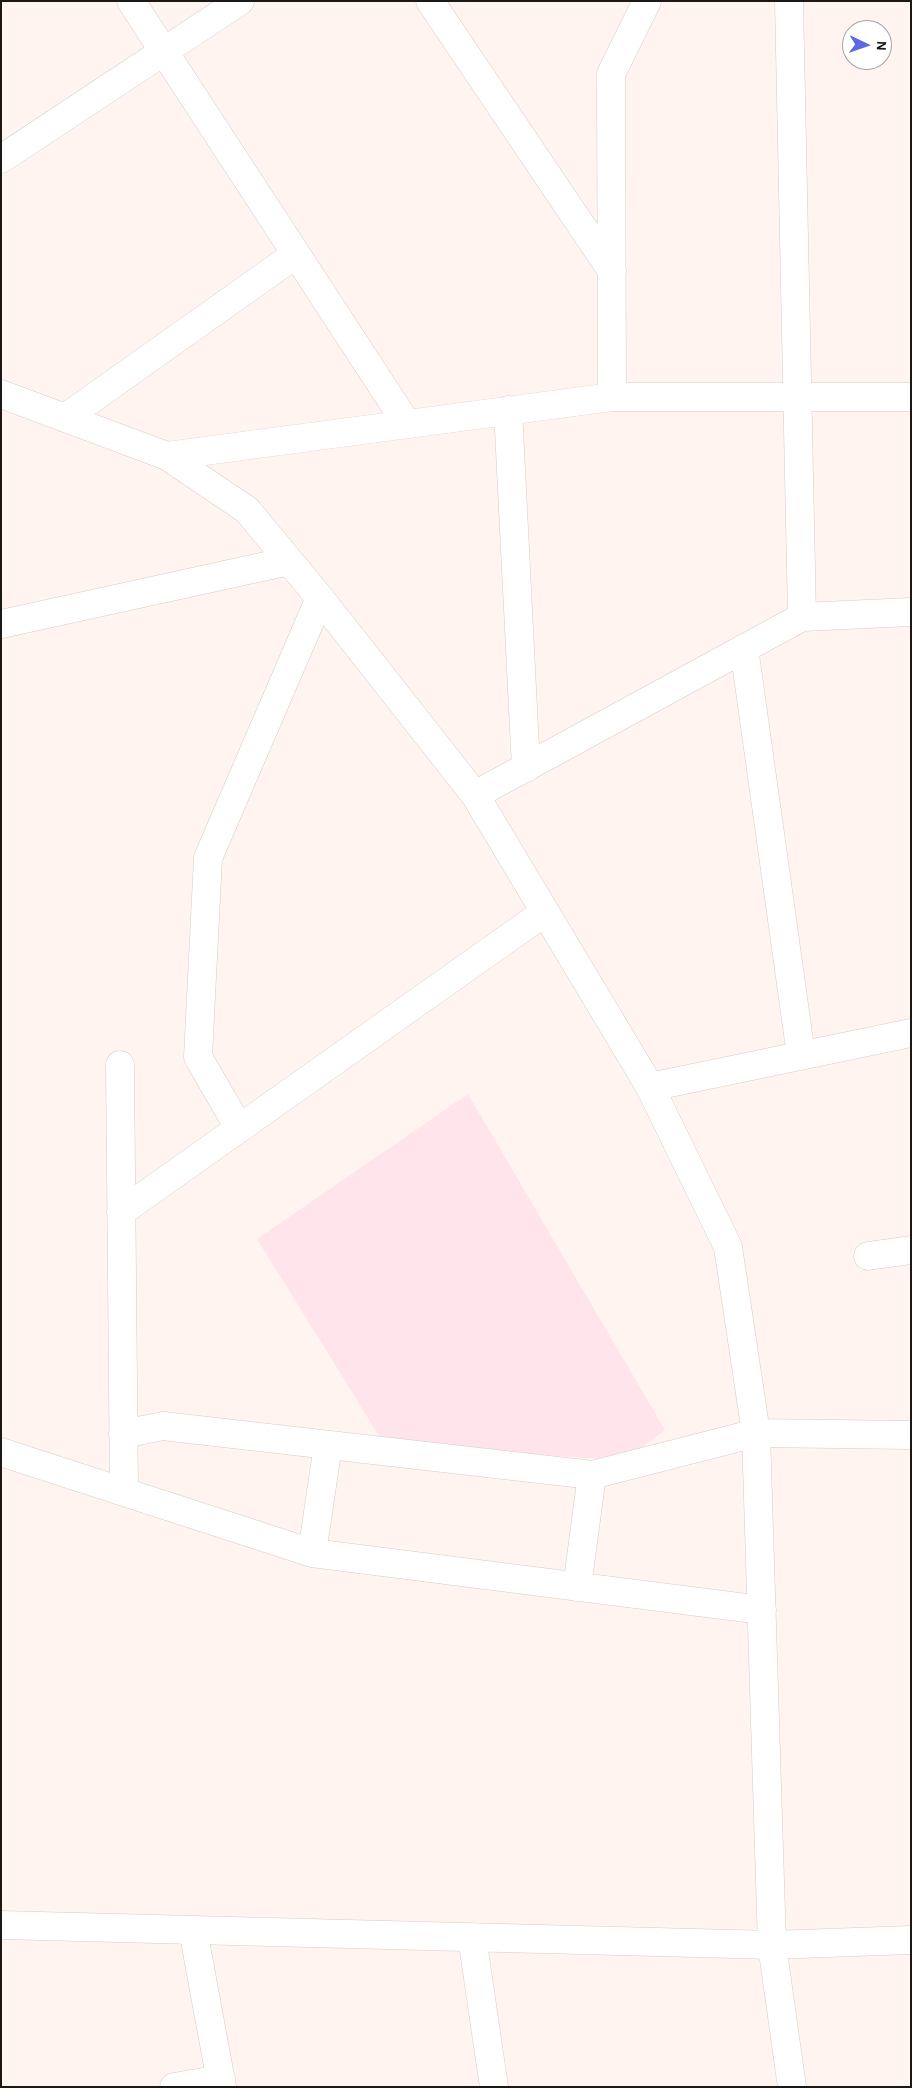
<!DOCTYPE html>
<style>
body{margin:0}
#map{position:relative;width:912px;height:2088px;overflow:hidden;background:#fff4ef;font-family:"Alegreya Sans",sans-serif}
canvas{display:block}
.frame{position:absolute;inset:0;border:2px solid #1b1816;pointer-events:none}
.north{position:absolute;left:842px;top:20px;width:50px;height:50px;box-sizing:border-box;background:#fff;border:1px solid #a4a3a2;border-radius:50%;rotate:93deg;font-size:14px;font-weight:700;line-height:20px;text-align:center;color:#1b1816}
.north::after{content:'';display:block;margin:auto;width:18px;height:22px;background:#5b6ae2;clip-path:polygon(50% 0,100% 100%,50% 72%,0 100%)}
</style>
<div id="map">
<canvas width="912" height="2088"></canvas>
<div class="frame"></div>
<div class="north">N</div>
</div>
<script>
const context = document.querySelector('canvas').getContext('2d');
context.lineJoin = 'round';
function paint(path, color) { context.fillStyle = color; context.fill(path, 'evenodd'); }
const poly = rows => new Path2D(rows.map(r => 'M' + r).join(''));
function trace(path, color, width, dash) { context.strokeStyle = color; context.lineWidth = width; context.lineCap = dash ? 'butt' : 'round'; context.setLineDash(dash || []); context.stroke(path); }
paint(poly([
 [468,1094,665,1430,625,1460,386,1447,257,1239]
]), '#ffe5eb');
const minor = poly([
 [131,1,407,424],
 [430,1,612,271],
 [789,1,802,617],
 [1,159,240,1],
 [1,394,167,456,247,510,320,598,475,795,650,1087,728,1247,756,1433,772,1945,792,2087],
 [612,397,611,74,647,1],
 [508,410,526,768],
 [65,418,296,254],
 [167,456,612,397,911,397],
 [1,624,289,561],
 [744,648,801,1055],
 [475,795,802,617,911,612],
 [120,1065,124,1492],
 [650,1087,911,1033],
 [239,1128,198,1057,208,858,320,598],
 [121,1212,545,912],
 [868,1256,911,1250],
 [123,1434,163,1426,592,1475,756,1433,911,1435],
 [1,1452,312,1553,762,1610],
 [312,1553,328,1445],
 [577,1587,592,1475],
 [1,1925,772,1945,911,1940],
 [193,1930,222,2087],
 [472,1937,494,2087],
 [174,2087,221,2079]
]);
trace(minor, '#d6ccc8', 29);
trace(minor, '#fff', 28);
</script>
